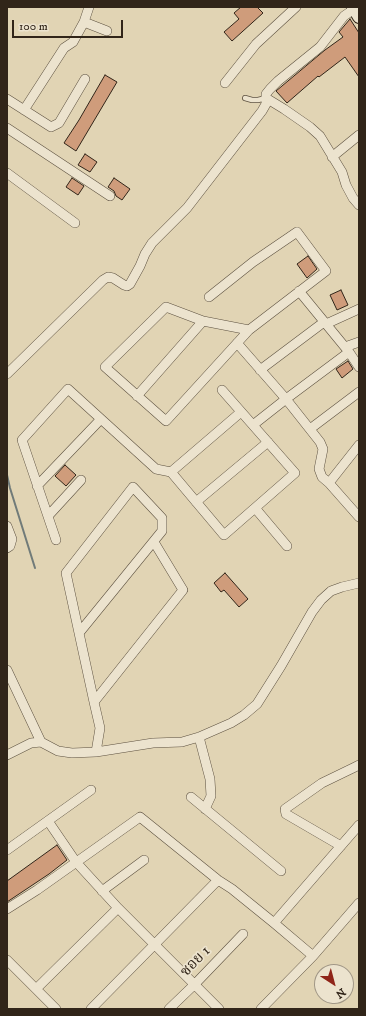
<!DOCTYPE html>
<meta charset="utf-8">
<style>
body{margin:0}
#map{position:relative;width:366px;height:1016px;overflow:hidden;background:#e1d4b4;font-family:"IM FELL DW Pica",serif}
canvas{display:block}
.frame{position:absolute;inset:0;border:8px solid #312519;pointer-events:none}
.north{position:absolute;left:314px;top:964px;width:40px;height:40px;box-sizing:border-box;background:#ece3ce;border:1px solid #a19786;border-radius:50%;rotate:144deg;font-size:11px;font-weight:700;line-height:16px;text-align:center;color:#312519}
.north::after{content:'';display:block;margin:auto;width:14px;height:18px;background:#8f2418;clip-path:polygon(50% 0,100% 100%,50% 72%,0 100%)}
.scale{position:absolute;left:12px;top:20px;width:111px;height:18px;box-sizing:border-box;border:2px solid #312519;border-top:0;padding-left:5px;font-size:12px;line-height:14px;white-space:nowrap;color:#312519;-webkit-text-stroke:3px #ece3ce;paint-order:stroke}
</style>
<div id="map">
<canvas width="366" height="1016"></canvas>
<div class="frame"></div>
<div class="north">N</div>
<div class="scale">100 m</div>
</div>
<script>
const context = document.querySelector('canvas').getContext('2d');
context.lineJoin = 'round';
const poly = rows => new Path2D(rows.map(r => 'M' + r).join(''));
function trace(path, color, width, dash) { context.strokeStyle = color; context.lineWidth = width; context.lineCap = dash ? 'butt' : 'round'; context.setLineDash(dash || []); context.stroke(path); }
function paint(path, color) { context.fillStyle = color; context.fill(path, 'evenodd'); }
function drawText(font, color, halo, rows, align = 'center') {
  context.font = font + ' "IM FELL DW Pica","Noto Serif Thai",serif'; context.lineWidth = 3.5; context.setLineDash([]); context.textBaseline = 'middle'; context.strokeStyle = halo; context.fillStyle = color; for (const [text, x, y, turn = 0] of rows) {
    context.save(); context.translate(x, y); context.rotate((+turn || 0) * Math.PI / 180); context.textAlign = isNaN(turn) ? turn : align; if (halo) context.strokeText(text, 0, 0); context.fillText(text, 0, 0); context.restore();
  }
}
trace(poly([
 [7,475,10,488,35,568]
]), '#717b79', 2);
const building = poly([
 [241,7,257,7,263,13,232,41,224,32,239,19,234,13,241,7],
 [350,19,359,33,359,77,345,57,319,77,318,76,287,103,276,91,325,50,343,37,339,32,350,19],
 [105,75,117,82,76,151,64,143,79,120,105,75],
 [85,154,97,162,90,172,78,165,85,154],
 [72,178,84,186,78,195,66,187,72,178],
 [114,178,130,189,122,200,116,196,114,191,108,187,114,178],
 [308,256,317,269,307,278,297,264,308,256],
 [341,290,348,305,337,310,330,295,341,290],
 [348,361,353,369,342,378,336,369,348,361],
 [65,465,76,475,66,486,55,476,65,465],
 [225,573,248,599,239,607,224,590,221,592,214,583,225,573],
 [57,845,67,860,49,874,7,902,7,881,57,845]
]);
paint(building, '#cf9c7b');
trace(building, '#312519', 1);
const lane = poly([
 [245,98,252,100,258,100,266,98]
]);
const street = poly([
 [84,22,107,31],
 [225,83,256,44,296,7],
 [266,98,284,109,310,127,320,136,342,172,346,185,353,198,359,205],
 [7,99,51,127,59,123,85,79],
 [24,110,64,48,73,42,84,22,89,7],
 [7,128,110,196],
 [332,157,359,135],
 [7,173,75,223],
 [299,291,349,352,359,367],
 [209,297,253,262,297,232,326,271,249,330,166,421,105,367,166,307,203,321,249,330],
 [326,324,359,309],
 [237,343,286,399,320,442,323,449,319,469,322,477,329,483,359,517],
 [345,347,359,342],
 [260,370,324,322],
 [7,374,103,280,108,277,113,278,124,285,127,286,130,284,140,266,145,254,152,243,187,208,262,111,266,104,266,94,270,89,278,81,320,47,344,16,354,9],
 [137,396,203,321],
 [253,425,286,399,349,352],
 [310,429,359,392],
 [171,472,224,535,295,473,222,390],
 [329,483,359,445],
 [37,486,101,419],
 [196,502,268,442],
 [255,508,287,546],
 [48,516,81,480],
 [7,526,12,539,10,546,7,548],
 [56,540,22,440,68,389,156,469,171,472,241,412],
 [79,633,162,531,162,518,133,487,66,573,79,633,94,702,100,728,96,752],
 [7,670,41,742],
 [94,702,183,590,154,542],
 [199,737,210,779,211,796,205,809],
 [7,755,31,743,41,742,58,751,72,753,96,752,153,743,182,742,199,737,231,723,244,715,257,704,281,666,312,612,321,600,331,591,342,587,359,583],
 [191,797,281,871],
 [48,821,76,862,118,908,219,1009],
 [341,846,286,814,285,809,322,783,353,768,359,765],
 [7,850,91,790],
 [102,891,144,860],
 [7,909,37,890,140,817,218,880,232,889,274,923,313,956],
 [274,923,359,825],
 [7,960,56,1009],
 [36,989,118,908],
 [91,1009,218,880],
 [169,1009,195,984,243,934],
 [261,1009,313,956,359,903]
]);
const secondary = poly([
 [353,7,359,17]
]);
trace(lane, '#5d5140', 6);
trace(street, '#5d5140', 10);
trace(secondary, '#312519', 14);
trace(lane, '#ece3ce', 4.5);
trace(street, '#ece3ce', 9);
trace(secondary, '#ece3ce', 12);
drawText('15px', '#312519', '#ece3ce', [
 ["ซอย 1",196,962,-46]
]);
</script>
